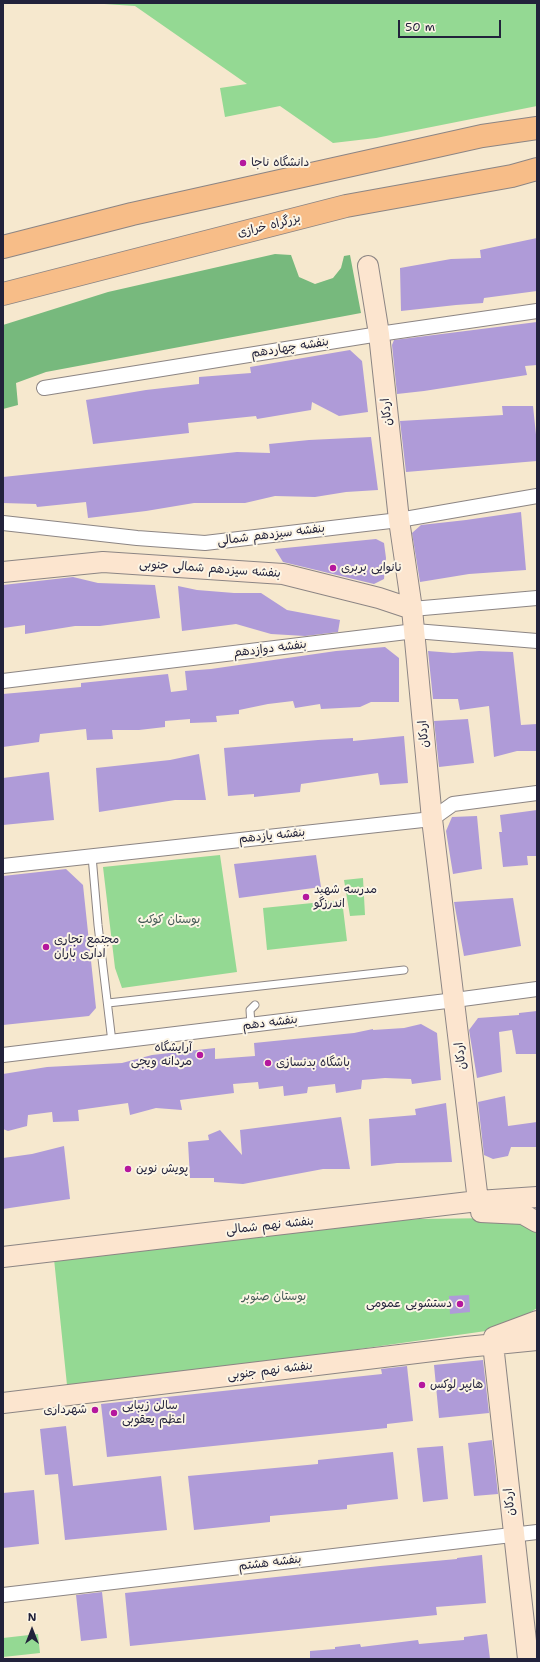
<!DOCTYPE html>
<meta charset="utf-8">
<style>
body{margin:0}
#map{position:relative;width:540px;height:1662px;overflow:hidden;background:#f6e8ce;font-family:"Shantell Sans",sans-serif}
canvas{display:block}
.frame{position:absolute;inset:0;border:4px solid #22223b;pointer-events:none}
.north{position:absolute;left:12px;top:1610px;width:40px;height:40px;-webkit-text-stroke:3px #fcf5e5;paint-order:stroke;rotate:0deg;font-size:11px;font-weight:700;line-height:16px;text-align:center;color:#22223b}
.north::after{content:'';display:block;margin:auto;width:14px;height:18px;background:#22223b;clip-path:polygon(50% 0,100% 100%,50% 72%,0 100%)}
.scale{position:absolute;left:398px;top:20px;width:103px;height:18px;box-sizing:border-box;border:2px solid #22223b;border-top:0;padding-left:5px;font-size:12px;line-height:14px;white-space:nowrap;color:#22223b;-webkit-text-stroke:3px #fcf5e5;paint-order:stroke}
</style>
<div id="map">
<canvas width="540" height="1662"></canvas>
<div class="frame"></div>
<div class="north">N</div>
<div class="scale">50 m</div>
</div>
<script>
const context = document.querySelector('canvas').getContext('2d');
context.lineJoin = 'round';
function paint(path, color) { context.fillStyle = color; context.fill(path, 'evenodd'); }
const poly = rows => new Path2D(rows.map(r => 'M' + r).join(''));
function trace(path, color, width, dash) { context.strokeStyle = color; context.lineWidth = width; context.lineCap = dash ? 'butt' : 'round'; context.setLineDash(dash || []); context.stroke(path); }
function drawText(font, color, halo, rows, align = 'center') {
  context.font = font + ' "Shantell Sans","Playpen Sans Arabic",sans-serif'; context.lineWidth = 4; context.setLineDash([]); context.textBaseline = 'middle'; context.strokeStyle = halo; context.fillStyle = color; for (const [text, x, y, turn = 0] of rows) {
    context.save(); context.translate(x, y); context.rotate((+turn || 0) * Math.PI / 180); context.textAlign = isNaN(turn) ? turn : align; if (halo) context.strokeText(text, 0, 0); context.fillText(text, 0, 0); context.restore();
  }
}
paint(poly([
 [89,3,531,3,537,4,537,106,376,138,333,143,280,106,225,117,220,88,247,84,135,6],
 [220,855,237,972,122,988,115,968,103,867],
 [363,878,365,915,350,916,344,880],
 [342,900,347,941,267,950,263,908],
 [494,1218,526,1224,537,1234,537,1308,507,1328,296,1358,67,1385,54,1259,345,1224,419,1219],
 [38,1634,40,1653,3,1657,3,1638]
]), '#94d993');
paint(poly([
 [275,254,291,255,299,277,315,284,333,278,341,268,344,256,350,255,361,313,46,372,16,383,18,405,3,409,3,325,108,292]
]), '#77b97d');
paint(poly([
 [537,238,537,291,484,298,483,303,456,305,401,311,400,268,451,259,481,258,480,250],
 [537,322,537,365,525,366,527,375,424,391,397,394,392,345,394,340],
 [350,350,362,361,368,412,339,416,312,402,311,410,257,419,256,416,188,423,189,433,93,444,86,400,146,390,199,384,199,377,251,373,250,367],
 [502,406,533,406,537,444,537,461,406,472,400,421,503,415],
 [371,437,378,490,346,492,315,497,275,496,245,503,194,503,146,511,88,518,86,502,37,507,36,504,3,503,3,477,237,452,270,453,269,444,309,440],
 [521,512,526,570,469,574,420,582,412,533,421,525,466,520],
 [376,539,384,543,386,558,384,579,374,584,283,562,275,549],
 [73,577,98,583,155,585,160,618,100,626,75,626,25,634,25,625,3,628,3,585],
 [178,586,197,590,234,593,261,593,287,610,340,620,338,632,305,636,271,634,236,624,182,631],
 [385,647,399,658,399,702,371,702,360,707,321,709,320,704,295,708,293,701,268,704,239,710,239,714,216,716,217,722,190,723,190,719,165,721,165,727,139,730,112,730,113,739,87,740,86,729,40,734,39,742,3,747,3,694,81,687,81,683,168,674,171,692,187,690,185,671,211,669,336,651],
 [428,651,453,653,479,651,513,652,521,725,537,724,537,751,517,751,494,757,489,706,460,710,458,699,433,699],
 [468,719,474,763,439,767,434,721],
 [404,736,408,783,380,785,378,773,301,784,300,792,254,797,254,794,228,796,224,748,318,740,353,738,353,741],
 [199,754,206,800,175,800,99,812,96,768,170,760],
 [49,772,54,820,3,825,3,778],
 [537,810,537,856,527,856,528,865,503,867,499,832,502,832,500,815],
 [477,816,482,869,453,874,446,831,452,817],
 [316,855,321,887,239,898,234,864],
 [66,869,83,885,96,1008,89,1016,3,1025,3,876],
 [513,898,521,946,464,956,454,902],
 [537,1011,537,1054,516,1054,512,1030,499,1032,502,1072,477,1078,469,1030,478,1018,519,1015,519,1013],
 [421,1024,437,1033,441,1080,412,1084,411,1079,385,1078,362,1080,361,1089,336,1093,335,1084,308,1087,307,1093,284,1096,283,1086,259,1089,258,1082,233,1084,234,1093,180,1100,182,1110,156,1108,130,1115,128,1103,78,1110,79,1121,53,1122,52,1112,28,1115,27,1126,8,1131,3,1129,3,1074,47,1067,122,1063,152,1055,215,1048,215,1059,255,1056,254,1043,354,1033,373,1029,373,1030,404,1028],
 [505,1096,508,1126,537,1122,537,1147,511,1147,508,1156,493,1159,484,1155,478,1102],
 [446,1103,452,1162,397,1163,371,1166,369,1119,416,1115,415,1109],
 [341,1117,350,1169,323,1169,243,1184,214,1182,214,1178,190,1178,188,1142,209,1140,208,1135,220,1130,242,1155,240,1130],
 [64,1146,70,1199,3,1209,3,1158,32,1154],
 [469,1295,470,1312,450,1314,449,1296],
 [483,1360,489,1413,439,1418,434,1365],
 [407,1366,413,1421,387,1424,387,1428,107,1457,101,1404,382,1374,381,1369],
 [66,1426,73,1486,161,1476,167,1530,65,1540,58,1474,45,1475,40,1429],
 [492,1440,498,1494,474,1496,468,1443],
 [443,1446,448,1499,423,1502,417,1448],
 [393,1452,398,1499,347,1505,347,1509,270,1516,270,1522,194,1530,188,1476,318,1464,318,1460],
 [34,1490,39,1544,3,1548,3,1493],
 [482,1555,486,1603,436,1607,437,1615,130,1646,125,1593,380,1566,457,1559,457,1558],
 [102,1592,107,1638,81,1641,76,1595],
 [487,1634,490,1659,310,1659,310,1651,335,1649,335,1647,360,1644,361,1647,418,1640,419,1644,464,1640,464,1637]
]), '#af9bd8');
const lane = poly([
 [92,856,98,925,112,1042],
 [108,1003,404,970],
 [251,1025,250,1010,255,1005]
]);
const street = poly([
 [44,388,379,334,537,311],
 [3,523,137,538,205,543,399,520,537,496],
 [412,609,537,598],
 [3,681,415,631,537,641],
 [3,866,432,819,453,804,537,793],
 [3,1055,455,1000,537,989],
 [3,1595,537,1532]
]);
const secondary = poly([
 [368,266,379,334,399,520,412,609,432,819,478,1201],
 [3,572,103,562,283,574,379,598,412,609],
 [481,1212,523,1214,537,1222],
 [3,1257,478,1201,537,1197],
 [494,1337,537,1321],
 [493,1344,528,1659],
 [3,1403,466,1347,537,1340]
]);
const highway = poly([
 [3,247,132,214,482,136,537,128],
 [3,294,346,206,512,176,537,169]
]);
trace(lane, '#8c8584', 9);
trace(street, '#8c8584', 16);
trace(secondary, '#8c8584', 22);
trace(highway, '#8c8584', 24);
trace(lane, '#fff', 7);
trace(street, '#fff', 14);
trace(secondary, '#fce5cf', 20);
trace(highway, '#f7bd88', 22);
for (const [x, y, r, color] of [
 [243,163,4,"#b5179e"],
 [333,568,4,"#b5179e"],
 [306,897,4,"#b5179e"],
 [46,947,4,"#b5179e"],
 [200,1055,4,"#b5179e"],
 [268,1063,4,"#b5179e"],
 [128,1169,4,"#b5179e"],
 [460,1304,4,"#b5179e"],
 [422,1385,4,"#b5179e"],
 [95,1410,4,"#b5179e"],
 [114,1413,4,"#b5179e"]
]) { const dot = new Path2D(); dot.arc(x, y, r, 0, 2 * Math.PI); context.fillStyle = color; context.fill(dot); trace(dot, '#fcf5e5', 1.5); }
drawText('12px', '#22223b', '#fcf5e5', [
 ["دانشگاه ناجا",251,163],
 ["نانوایی بربری",341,568],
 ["مدرسه شهید",314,890],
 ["اندرزگو",314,904],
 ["مجتمع تجاری",54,940],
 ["اداری باران",54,954],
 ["آرایشگاه",192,1048,"right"],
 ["مردانه ویجی",192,1062,"right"],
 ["باشگاه بدنسازی",276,1063],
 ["پویش نوین",136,1169],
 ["دستشویی عمومی",452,1304,"right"],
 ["هایپر لوکس",430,1385],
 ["سالن زیبایی",122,1406],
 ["اعظم یعقوبی",122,1420],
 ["شهرداری",87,1410,"right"]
], 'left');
drawText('12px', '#22223b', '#fcf5e5', [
 ["بزرگراه خرازی",269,226,-14],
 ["بنفشه چهاردهم",290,348,-9],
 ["اردکان",387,412,-96],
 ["بنفشه سیزدهم شمالی",271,535,-7],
 ["بنفشه سیزدهم شمالی جنوبی",210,569,4],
 ["بنفشه دوازدهم",270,649,-7],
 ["اردکان",424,734,-95],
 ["بنفشه یازدهم",272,836,-6],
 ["بنفشه دهم",270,1023,-7],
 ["اردکان",461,1056,-97],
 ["بنفشه نهم شمالی",270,1226,-6],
 ["بنفشه نهم جنوبی",270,1371,-7],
 ["اردکان",510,1502,-96],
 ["بنفشه هشتم",270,1563,-7]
]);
drawText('12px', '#445955', '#fcf5e5', [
 ["بوستان کوکب",169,920],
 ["بوستان صنوبر",274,1297]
]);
</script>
